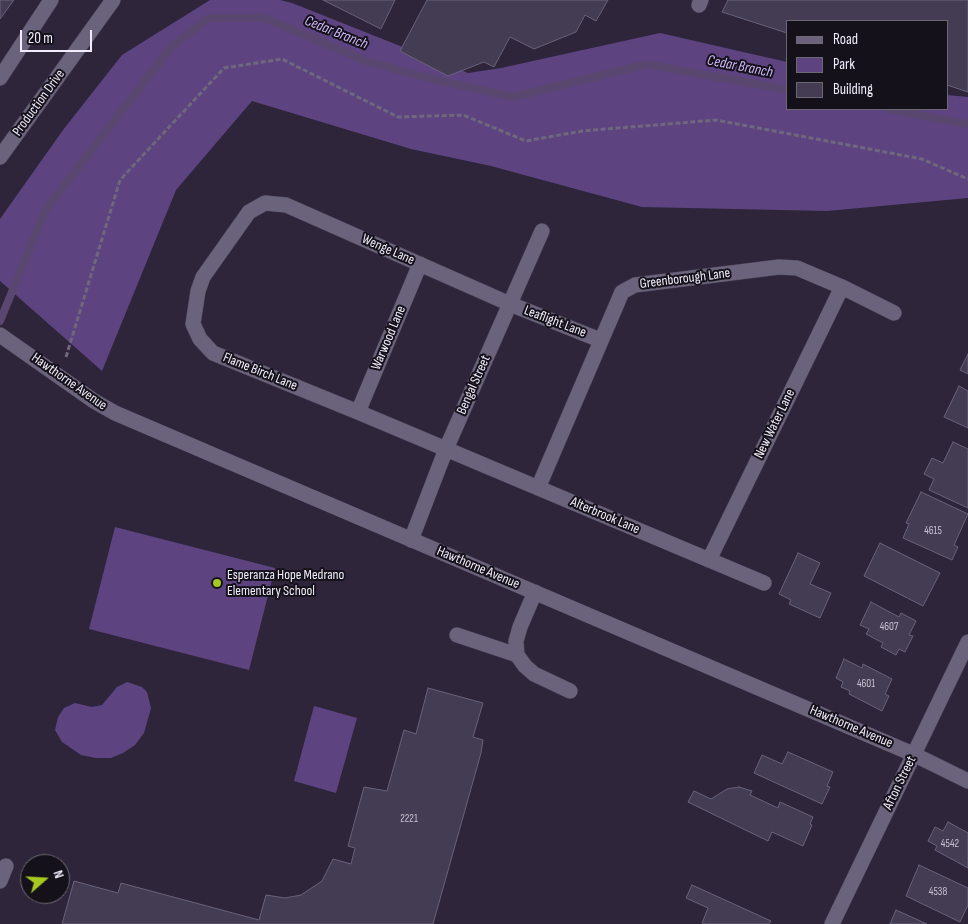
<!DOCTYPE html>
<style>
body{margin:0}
#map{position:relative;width:968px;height:924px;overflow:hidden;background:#2e253b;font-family:"Sofia Sans Condensed",sans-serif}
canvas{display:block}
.legend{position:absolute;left:786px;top:20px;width:162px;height:90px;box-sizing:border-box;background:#14111a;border:1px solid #6d6974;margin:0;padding:6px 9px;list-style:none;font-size:15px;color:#f2edfc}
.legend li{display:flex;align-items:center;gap:10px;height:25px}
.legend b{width:25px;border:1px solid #6d6974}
.north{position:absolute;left:20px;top:854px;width:50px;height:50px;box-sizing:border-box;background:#14111a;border:1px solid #6d6974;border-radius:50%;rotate:71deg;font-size:14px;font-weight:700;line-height:20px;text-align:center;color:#f2edfc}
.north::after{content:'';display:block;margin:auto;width:18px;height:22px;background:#a6c821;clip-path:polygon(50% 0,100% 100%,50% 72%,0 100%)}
.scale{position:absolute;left:20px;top:30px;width:72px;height:22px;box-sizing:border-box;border:2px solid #f2edfc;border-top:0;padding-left:6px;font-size:15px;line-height:18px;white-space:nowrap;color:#f2edfc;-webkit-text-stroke:4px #14111a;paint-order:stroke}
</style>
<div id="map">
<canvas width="968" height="924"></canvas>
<ul class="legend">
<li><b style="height:6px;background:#6b627b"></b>Road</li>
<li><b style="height:14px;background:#5d4480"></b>Park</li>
<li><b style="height:14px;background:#443c52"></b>Building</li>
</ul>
<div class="north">N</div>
<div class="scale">20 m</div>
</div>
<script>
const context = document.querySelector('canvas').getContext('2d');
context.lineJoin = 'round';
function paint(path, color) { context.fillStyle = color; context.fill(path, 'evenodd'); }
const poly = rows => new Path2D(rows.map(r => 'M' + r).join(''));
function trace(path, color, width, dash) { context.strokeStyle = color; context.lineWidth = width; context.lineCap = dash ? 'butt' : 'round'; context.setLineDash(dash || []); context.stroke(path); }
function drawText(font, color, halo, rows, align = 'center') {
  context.font = font + ' "Sofia Sans Condensed",sans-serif'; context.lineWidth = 4; context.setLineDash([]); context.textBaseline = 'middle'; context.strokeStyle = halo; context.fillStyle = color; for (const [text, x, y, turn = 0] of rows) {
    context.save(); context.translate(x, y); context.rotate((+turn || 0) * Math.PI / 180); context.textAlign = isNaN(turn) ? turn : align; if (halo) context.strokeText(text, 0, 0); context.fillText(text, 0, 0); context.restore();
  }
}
paint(poly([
 [210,0,280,0,292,3,468,73,501,68,660,33,787,62,787,109,947,109,947,95,968,97,968,198,827,211,642,207,491,166,411,149,252,101,176,190,102,371,0,281,0,219,63,130,122,55],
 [115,527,275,568,249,670,89,629],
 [127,682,142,687,147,692,151,708,144,733,135,745,123,753,111,758,96,758,81,755,62,742,55,730,58,717,64,708,75,703,92,707,102,705,117,687],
 [314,706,357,718,336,793,294,781]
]), '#5d4480');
trace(poly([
 [887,109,968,124],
 [0,321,46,209,172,46,209,18,265,18,366,61,424,77,513,97,647,64,787,90]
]), '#59476f', 8);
const building = poly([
 [0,0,14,0,0,19,0,0],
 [323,0,395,0,381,29,323,0],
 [427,0,608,0,596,21,585,15,576,32,534,49,510,37,494,67,484,62,448,76,400,51,427,0],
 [728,0,968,0,968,92,947,85,947,21,787,21,787,33,722,12,728,0],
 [968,354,968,374,960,370,968,354],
 [959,386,968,391,968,428,944,417,959,386],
 [953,442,968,449,968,508,929,490,934,479,924,474,932,458,943,463,953,442],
 [921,492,968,514,954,545,958,547,952,560,903,538,909,524,906,523,921,492],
 [880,543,940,573,923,606,864,576,880,543],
 [798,553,820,563,810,584,831,593,820,618,789,604,791,600,779,594,798,553],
 [871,602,899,617,901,613,916,621,909,635,913,636,905,652,899,649,896,655,881,647,883,643,866,634,869,629,860,625,871,602],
 [844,659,862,668,863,664,892,679,885,694,889,696,882,711,849,694,850,691,841,687,843,682,836,678,844,659],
 [428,688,483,703,473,737,483,740,481,753,433,924,434,924,62,924,74,881,118,893,121,883,259,920,266,895,285,898,301,895,322,881,333,859,351,864,355,848,348,846,364,787,387,791,404,730,416,734,428,688],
 [788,752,833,772,827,786,830,787,822,804,754,773,762,755,782,764,788,752],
 [739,787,752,791,750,795,778,808,780,802,813,817,810,824,812,825,803,846,772,832,768,841,688,802,694,791,711,799,727,789,739,787],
 [948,822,968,833,968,868,935,850,937,846,928,841,935,827,943,831,948,822],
 [919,865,968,888,968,905,960,922,906,896,919,865],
 [692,885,771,921,769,924,705,924,702,923,708,908,686,898,692,885],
 [896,910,927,924,890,924,896,910]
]);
paint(building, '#443c52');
trace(building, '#6a627a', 1);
const minor = poly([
 [699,5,701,0],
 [0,78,51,0],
 [0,157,113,0],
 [0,335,94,401,115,413,913,754,968,781],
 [600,340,510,304,286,205,265,203,249,212,203,277,198,291,193,324,200,339,213,353,358,412,764,583],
 [358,412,420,264],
 [538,488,622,292,635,285,779,267,797,268,842,287,894,313],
 [411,540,446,449,542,231],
 [709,560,842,287],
 [535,592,520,627,516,641,517,655,525,666,534,674,570,691],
 [457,635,517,655],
 [0,881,6,866],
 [832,924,968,642]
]);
trace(minor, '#463f51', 16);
trace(poly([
 [66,357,120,180,224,68,282,59,398,117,463,115,526,141,582,131,716,120,922,159,968,179]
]), '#6f677b', 3, [5, 2.5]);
trace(minor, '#6b627b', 15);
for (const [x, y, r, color] of [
 [217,583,5,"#a6c821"]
]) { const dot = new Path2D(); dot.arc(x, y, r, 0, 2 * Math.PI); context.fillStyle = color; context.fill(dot); trace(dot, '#14111a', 2); }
drawText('11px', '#c6c1d2', null, [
 ["4615",933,531],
 ["4607",889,627],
 ["4601",866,684],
 ["2221",409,819],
 ["4542",950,844],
 ["4538",938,892]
]);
drawText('14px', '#f2edfc', '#14111a', [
 ["Production Drive",39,103,-54],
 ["Wenge Lane",388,250,24],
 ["Greenborough Lane",685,279,-7],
 ["Leaflight Lane",555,322,21],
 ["Warwood Lane",389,338,-67],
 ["Flame Birch Lane",260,372,22],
 ["Hawthorne Avenue",69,382,35],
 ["Bengal Street",474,385,-66],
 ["New Water Lane",775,424,-64],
 ["Alterbrook Lane",605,516,23],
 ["Hawthorne Avenue",478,568,23],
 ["Hawthorne Avenue",851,727,23],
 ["Afton Street",900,783,-64]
]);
drawText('14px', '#f2edfc', '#14111a', [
 ["Esperanza Hope Medrano",227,575],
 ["Elementary School",227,591]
], 'left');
drawText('italic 15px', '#d1b8fa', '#14111a', [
 ["Cedar Branch",336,33,22],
 ["Cedar Branch",740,67,11]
]);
</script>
